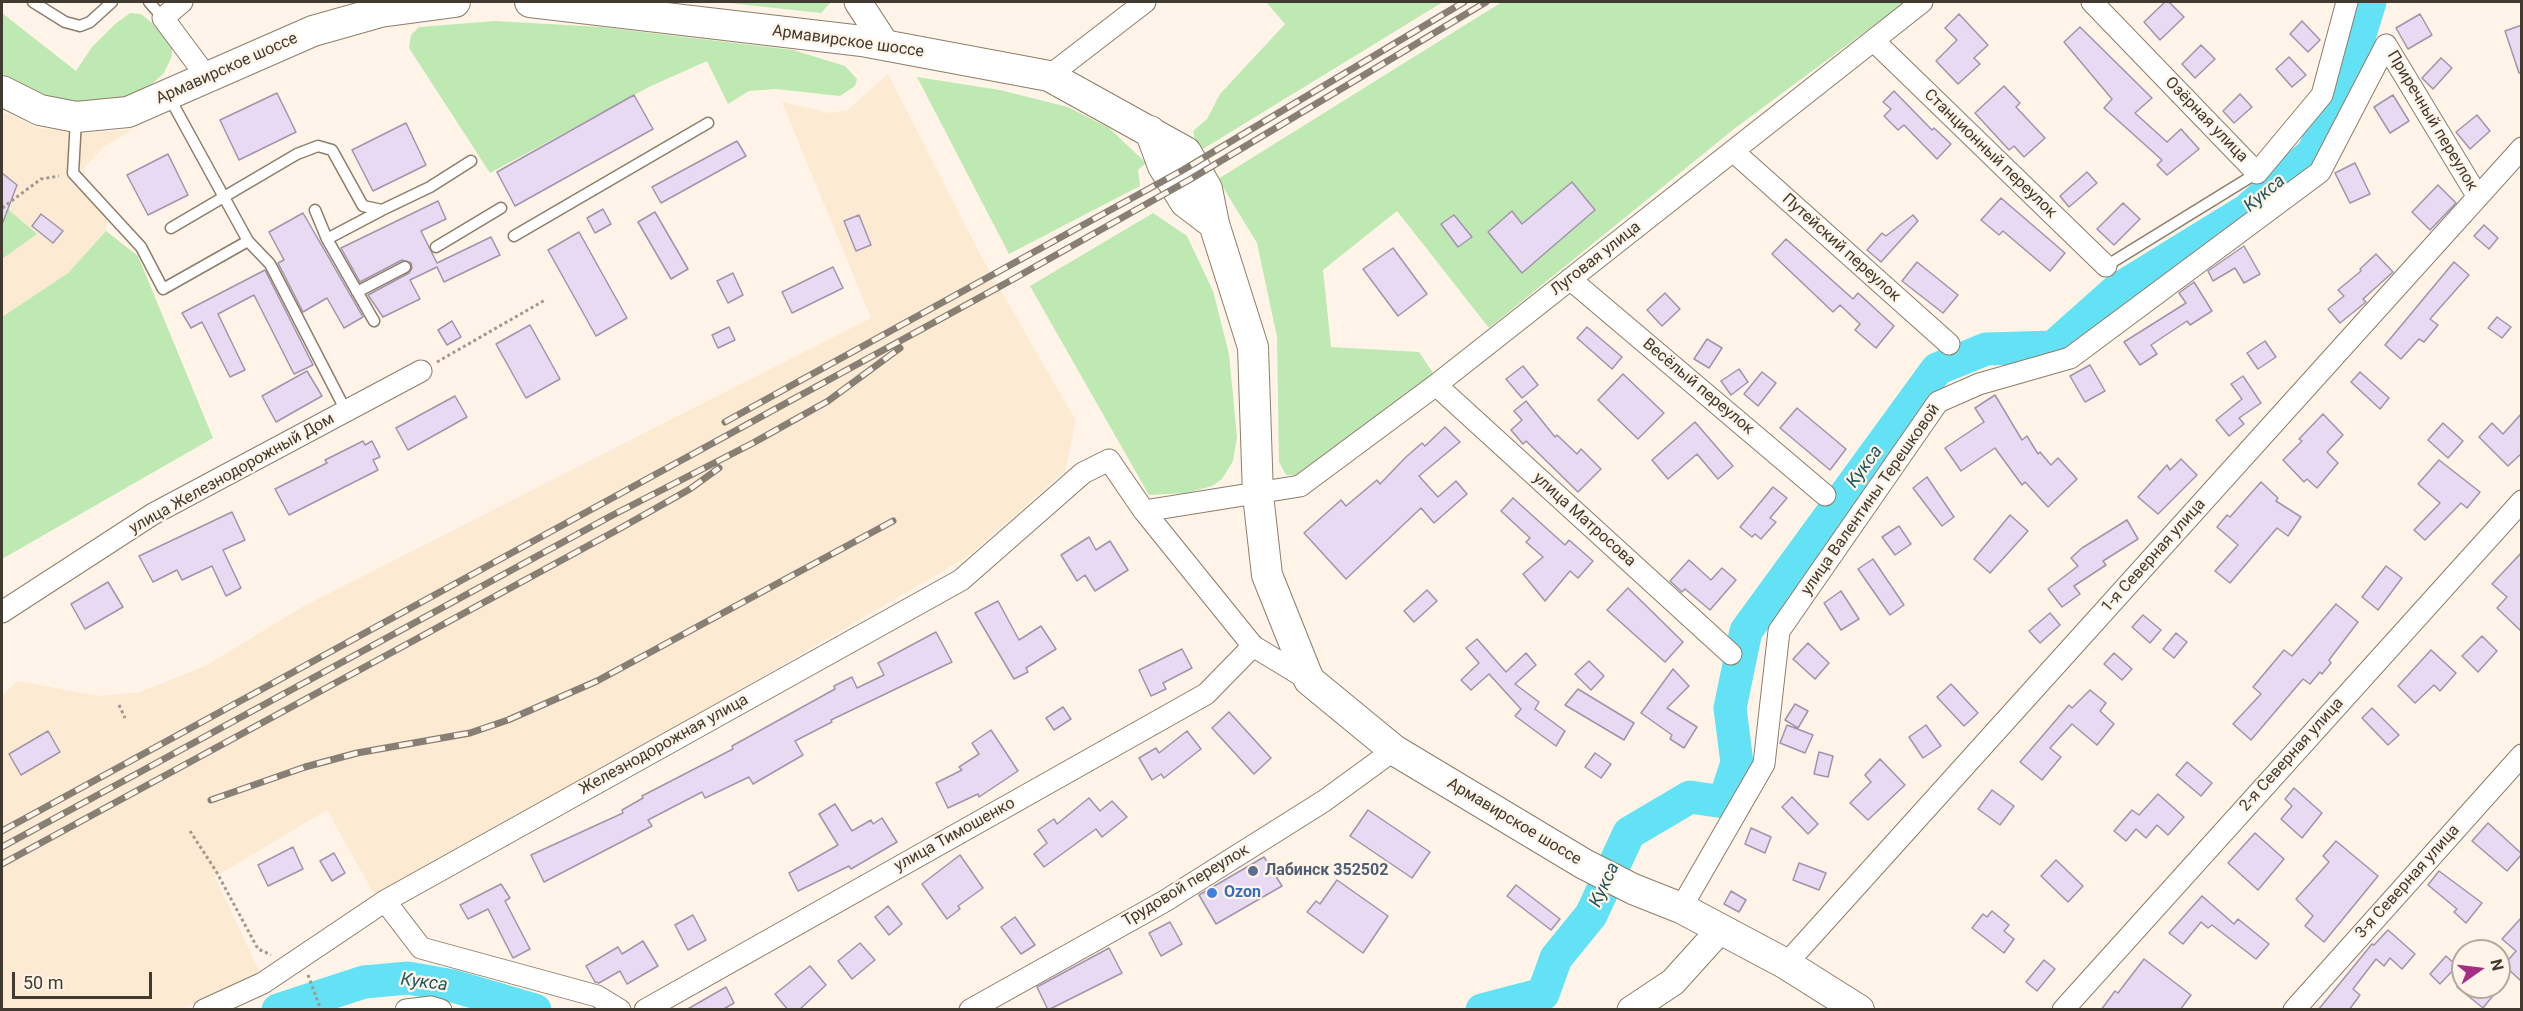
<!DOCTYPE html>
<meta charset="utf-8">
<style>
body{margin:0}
#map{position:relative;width:2523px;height:1011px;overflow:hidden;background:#fff4e7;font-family:Roboto,sans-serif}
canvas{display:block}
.frame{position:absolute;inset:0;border:3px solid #413a31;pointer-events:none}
.north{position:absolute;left:2451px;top:939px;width:60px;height:60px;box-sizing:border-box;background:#fff4e7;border:2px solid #b3aa9e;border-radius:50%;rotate:76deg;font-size:16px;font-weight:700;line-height:24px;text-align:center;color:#413a31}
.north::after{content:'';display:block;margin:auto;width:21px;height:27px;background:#a62d84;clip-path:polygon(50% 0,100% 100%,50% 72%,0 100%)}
.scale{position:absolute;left:12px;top:972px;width:140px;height:27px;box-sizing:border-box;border:3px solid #413a31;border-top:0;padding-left:8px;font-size:18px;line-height:21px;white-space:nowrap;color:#413a31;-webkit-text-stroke:4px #fff4e7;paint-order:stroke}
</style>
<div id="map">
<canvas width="2523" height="1011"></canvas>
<div class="frame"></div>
<div class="north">N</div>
<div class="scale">50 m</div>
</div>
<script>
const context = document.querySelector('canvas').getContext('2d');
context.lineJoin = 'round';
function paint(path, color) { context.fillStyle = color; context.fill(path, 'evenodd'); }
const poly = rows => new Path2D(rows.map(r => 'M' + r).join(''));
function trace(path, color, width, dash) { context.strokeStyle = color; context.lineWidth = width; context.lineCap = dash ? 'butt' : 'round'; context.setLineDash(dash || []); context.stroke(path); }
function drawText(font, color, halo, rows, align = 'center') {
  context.font = font + ' Roboto,sans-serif'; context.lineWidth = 4.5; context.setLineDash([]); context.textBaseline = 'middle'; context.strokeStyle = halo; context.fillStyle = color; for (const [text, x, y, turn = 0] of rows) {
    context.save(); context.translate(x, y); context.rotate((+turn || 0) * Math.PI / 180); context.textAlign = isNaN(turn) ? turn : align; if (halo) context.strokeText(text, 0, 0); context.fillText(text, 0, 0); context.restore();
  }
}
paint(poly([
 [888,74,981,256,1076,421,1065,471,967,557,683,723,374,894,327,810,215,877,261,975,181,1009,2,1010,2,696,17,681,100,696,141,692,207,665,304,606,871,318,782,102,830,113,848,110],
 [2,112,39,128,86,133,133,129,104,147,84,168,87,193,107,211,106,231,68,273,2,317,2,259,37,234,2,204]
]), '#fcead3');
paint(poly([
 [720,2,831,2,821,13],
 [1266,2,1443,2,1198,152,1193,131,1207,119,1220,94,1285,24],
 [1502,2,1905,2,1734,129,1489,328,1397,211,1323,270,1331,347,1419,352,1435,376,1301,475,1286,475,1279,462,1277,337,1257,243,1218,179],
 [2,13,76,71,92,47,115,24,130,13,141,14,151,22,172,46,172,56,164,73,152,84,127,96,103,104,78,105,47,98,2,73],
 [495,21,601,27,793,50,845,66,857,79,855,86,840,96,776,89,749,91,728,104,707,61,651,86,490,173,409,48,411,35,419,27],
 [917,77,1000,90,1068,107,1109,128,1146,163,1138,170,1140,186,1009,254],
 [2,204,37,234,2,259],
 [1153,213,1187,236,1213,291,1229,354,1237,437,1233,461,1222,479,1212,486,1186,493,1149,495,1030,286],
 [106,231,138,256,213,438,2,559,2,317,68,273]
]), '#bee9b2');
trace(poly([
 [278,1010,364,982,408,978,453,986,535,1010],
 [1482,1010,1543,994,1556,958,1591,915,1629,833,1690,797,1724,802,1737,763,1730,708,1746,631,1937,369,1986,349,2053,347,2117,290,2247,210,2313,153,2347,76,2370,2]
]), '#63e2f5', 33);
const building = poly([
 [2165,2,2169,2,2184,17,2160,40,2144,22,2165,2],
 [1959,14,1988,45,1974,58,1980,64,1958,84,1936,61,1957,40,1945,28,1959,14],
 [2420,14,2432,35,2408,49,2396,28,2420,14],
 [2302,21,2320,40,2308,52,2290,34,2302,21],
 [2522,25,2522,72,2519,73,2505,31,2522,25],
 [2080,27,2152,98,2135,113,2167,142,2181,129,2199,149,2167,175,2157,165,2162,160,2104,108,2112,99,2064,42,2080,27],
 [2201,45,2215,59,2195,78,2182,64,2201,45],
 [2289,57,2306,75,2292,87,2276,69,2289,57],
 [2441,58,2452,68,2433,89,2422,78,2441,58],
 [2004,86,2020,103,2016,107,2045,138,2024,157,2014,146,2009,150,1975,113,2004,86],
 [1894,91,1932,130,1934,128,1951,144,1937,159,1904,125,1898,130,1884,116,1891,109,1883,102,1894,91],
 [277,93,296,132,239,160,220,120,277,93],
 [2240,94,2252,107,2234,123,2223,111,2240,94],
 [634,95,653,129,515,206,497,172,634,95],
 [2393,95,2409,121,2390,133,2374,107,2393,95],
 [2477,115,2490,131,2470,149,2456,132,2477,115],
 [406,123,426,165,373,191,352,150,406,123],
 [737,141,746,156,661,203,652,187,737,141],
 [168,154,188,195,148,215,127,175,168,154],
 [2355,163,2370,194,2350,203,2335,173,2355,163],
 [2087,172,2097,183,2069,207,2060,196,2087,172],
 [2,173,17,185,3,222,2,222,2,173],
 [1572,182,1595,210,1522,273,1488,232,1512,211,1522,224,1572,182],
 [2438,185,2456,203,2430,230,2412,212,2438,185],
 [2001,198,2065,253,2050,271,2003,231,1999,235,1981,220,2001,198],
 [438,201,446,219,421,231,437,263,491,237,500,255,444,282,437,267,410,280,420,299,383,317,368,295,409,273,412,268,411,263,402,260,360,282,341,248,438,201],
 [2123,203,2140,219,2114,245,2097,229,2123,203],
 [603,209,611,224,595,233,587,218,603,209],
 [655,212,688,269,671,279,638,222,655,212],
 [303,213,363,317,344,328,327,298,303,312,278,263,284,260,269,232,303,213],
 [41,214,63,231,53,243,32,226,41,214],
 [859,215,871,245,856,251,844,221,859,215],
 [1454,215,1472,237,1458,247,1441,224,1454,215],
 [1913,215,1918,221,1881,262,1867,250,1882,233,1886,236,1913,215],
 [2484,225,2498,238,2489,249,2474,236,2484,225],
 [579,232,627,318,596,336,548,250,579,232],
 [1786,239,1853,299,1858,293,1894,326,1876,348,1855,330,1860,324,1840,305,1833,312,1772,254,1786,239],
 [2244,246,2260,274,2244,283,2235,268,2213,281,2208,271,2244,246],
 [1393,248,1427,294,1398,316,1363,269,1393,248],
 [2376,254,2393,272,2363,299,2366,302,2340,323,2328,309,2344,296,2338,290,2361,271,2360,269,2376,254],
 [1917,262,1958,295,1943,313,1902,281,1917,262],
 [2454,262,2469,275,2430,319,2438,325,2424,342,2419,339,2401,359,2385,345,2454,262],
 [833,267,843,288,792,313,782,292,833,267],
 [265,270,313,365,294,374,254,295,218,314,245,370,230,377,202,322,191,328,182,313,265,270],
 [733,273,743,295,728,303,717,281,733,273],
 [2194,282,2212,311,2190,325,2187,321,2151,345,2157,354,2140,365,2124,342,2186,303,2179,293,2194,282],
 [1665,293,1680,309,1662,326,1647,310,1665,293],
 [2497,317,2511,327,2502,338,2488,328,2497,317],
 [452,321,461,337,447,345,438,330,452,321],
 [530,325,560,379,526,398,496,344,530,325],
 [729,327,735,340,718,348,712,335,729,327],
 [1587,327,1622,357,1612,369,1577,338,1587,327],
 [1707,339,1722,348,1709,368,1694,359,1707,339],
 [2265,341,2276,357,2258,369,2247,353,2265,341],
 [2090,365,2105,391,2085,402,2070,376,2090,365],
 [1523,366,1538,385,1522,398,1506,379,1523,366],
 [1739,369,1748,382,1731,395,1721,381,1739,369],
 [307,371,322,396,276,422,262,396,307,371],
 [1762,372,1776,383,1758,406,1744,394,1762,372],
 [2360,372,2389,398,2380,409,2351,382,2360,372],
 [1623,374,1664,413,1638,439,1598,400,1623,374],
 [2243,376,2261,403,2239,418,2244,424,2229,436,2216,420,2242,399,2231,384,2243,376],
 [1995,395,2022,440,2027,436,2038,454,2040,452,2051,465,2058,458,2077,479,2048,507,2025,482,2022,485,1995,448,1961,471,1945,448,1984,422,1975,408,1995,395],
 [455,396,467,417,408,450,396,428,455,396],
 [1526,401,1555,437,1557,435,1577,454,1581,449,1601,469,1578,492,1526,441,1523,444,1511,430,1522,420,1514,411,1526,401],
 [1797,408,1846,449,1830,470,1780,428,1797,408],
 [2522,413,2522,453,2508,466,2479,437,2492,423,2503,434,2522,413],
 [2323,414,2343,435,2327,452,2338,463,2317,488,2307,479,2304,482,2283,460,2302,441,2299,439,2323,414],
 [1695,422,1733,466,1718,479,1697,454,1668,479,1652,460,1695,422],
 [2443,423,2463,441,2448,458,2428,440,2443,423],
 [1445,427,1460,442,1419,476,1438,497,1456,481,1467,494,1434,523,1421,508,1346,579,1304,533,1341,500,1346,506,1377,480,1380,484,1406,457,1422,443,1425,446,1445,427],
 [363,441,365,445,372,441,380,457,373,460,378,470,289,515,275,489,327,463,325,460,363,441],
 [2181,459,2197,475,2158,514,2138,497,2167,465,2170,470,2181,459],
 [2439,460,2480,492,2467,508,2461,503,2425,540,2414,530,2440,503,2418,484,2439,460],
 [1927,477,1954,517,1942,526,1913,488,1927,477],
 [2261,482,2278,498,2276,501,2301,517,2288,536,2277,528,2230,583,2215,571,2238,545,2217,527,2227,515,2230,517,2261,482],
 [1773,487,1787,498,1770,518,1776,522,1761,539,1755,534,1752,537,1740,527,1773,487],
 [1513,498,1565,545,1569,540,1593,561,1578,578,1570,571,1545,601,1523,574,1543,557,1526,542,1530,538,1501,511,1513,498],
 [232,512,245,540,223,550,241,588,226,596,212,566,182,580,177,570,153,582,139,556,232,512],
 [2010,515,2028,531,1990,573,1974,559,2010,515],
 [2127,520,2138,539,2103,561,2106,565,2074,586,2080,594,2062,607,2048,589,2078,566,2071,558,2082,548,2127,520],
 [1899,526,1911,544,1895,555,1882,537,1899,526],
 [1089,537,1096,550,1110,541,1128,570,1095,591,1085,575,1077,581,1061,555,1089,537],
 [2522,552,2522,632,2497,608,2507,597,2492,584,2522,552],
 [1873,559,1904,605,1890,615,1858,569,1873,559],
 [1689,560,1711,580,1722,568,1736,580,1710,610,1685,589,1682,592,1670,581,1689,560],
 [2386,566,2402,578,2378,610,2362,597,2386,566],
 [108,582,123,607,85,629,71,604,108,582],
 [1628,588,1683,642,1665,662,1607,610,1628,588],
 [1427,590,1437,601,1414,622,1404,611,1427,590],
 [1841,591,1859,619,1841,630,1824,603,1841,591],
 [998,601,1019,640,1041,626,1056,649,1026,668,1028,672,1014,679,975,613,998,601],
 [2336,604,2358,622,2329,660,2331,663,2322,674,2320,672,2310,684,2303,679,2251,740,2233,724,2261,694,2253,687,2284,650,2292,656,2336,604],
 [2050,613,2060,625,2040,643,2029,631,2050,613],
 [2143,615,2161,630,2150,643,2132,627,2143,615],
 [936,632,952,662,831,720,832,722,795,741,803,755,753,784,749,777,705,798,702,792,648,820,652,826,544,882,531,855,623,813,622,810,643,798,642,796,733,749,732,746,835,689,834,686,852,677,857,688,884,675,878,663,936,632],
 [2176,633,2187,642,2174,658,2163,649,2176,633],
 [2482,636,2497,651,2478,672,2462,656,2482,636],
 [1477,639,1506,672,1526,653,1536,665,1515,684,1539,702,1535,709,1565,731,1556,746,1515,716,1521,709,1489,674,1471,690,1461,680,1479,663,1466,648,1477,639],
 [1808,643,1829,663,1815,679,1793,659,1808,643],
 [1182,649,1192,668,1163,683,1166,689,1151,696,1139,670,1182,649],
 [2431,650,2456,673,2440,691,2434,685,2415,703,2398,686,2431,650],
 [2114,653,2132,669,2122,680,2104,664,2114,653],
 [1589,661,1604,676,1591,690,1575,674,1589,661],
 [1673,669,1689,686,1667,708,1697,727,1684,748,1670,739,1672,735,1641,713,1673,669],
 [1951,684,1978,713,1964,726,1937,697,1951,684],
 [1578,689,1634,723,1624,740,1565,705,1578,689],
 [2090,690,2106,703,2100,711,2114,724,2097,745,2072,724,2050,748,2061,757,2042,780,2020,762,2069,705,2072,708,2090,690],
 [1795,704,1808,711,1798,728,1785,720,1795,704],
 [1063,707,1071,719,1054,730,1046,718,1063,707],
 [2372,708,2399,735,2388,745,2362,718,2372,708],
 [1229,712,1271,758,1254,774,1212,728,1229,712],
 [1787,725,1813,735,1805,753,1780,743,1787,725],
 [1926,725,1941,746,1923,758,1909,737,1926,725],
 [991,730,1018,771,979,797,978,794,948,808,936,783,962,770,959,767,979,754,972,743,991,730],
 [48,731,60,752,21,775,9,754,48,731],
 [1187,731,1201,749,1164,778,1161,774,1152,780,1139,758,1156,748,1159,753,1187,731],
 [1819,752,1833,756,1828,777,1814,774,1819,752],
 [1595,753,1611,764,1601,778,1585,767,1595,753],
 [1880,759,1905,785,1868,820,1850,803,1871,782,1865,775,1880,759],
 [2187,762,2212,783,2201,796,2176,775,2187,762],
 [2294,788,2322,813,2302,838,2281,819,2292,806,2285,799,2294,788],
 [1992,790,2014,806,2000,825,1978,809,1992,790],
 [2158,794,2184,817,2168,835,2157,825,2146,838,2136,829,2126,841,2114,831,2132,810,2139,815,2158,794],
 [1792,797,1818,824,1808,834,1782,807,1792,797],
 [1089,798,1100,811,1112,801,1127,817,1102,837,1096,829,1044,867,1034,854,1047,843,1038,830,1054,819,1057,824,1089,798],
 [835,804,852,831,871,820,873,824,882,818,897,842,851,869,849,866,798,891,789,873,838,845,819,814,835,804],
 [1368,810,1430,852,1412,878,1350,836,1368,810],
 [2488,823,2522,854,2507,871,2472,841,2488,823],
 [1751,828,1771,837,1765,853,1745,844,1751,828],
 [2255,833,2284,859,2258,890,2228,863,2255,833],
 [2336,841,2378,876,2324,942,2305,926,2313,916,2296,899,2329,862,2323,856,2336,841],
 [293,847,303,869,268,886,258,865,293,847],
 [334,853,345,873,332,881,320,861,334,853],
 [960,855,983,888,958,906,960,909,947,919,922,884,960,855],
 [1264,857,1282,886,1216,924,1199,895,1264,857],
 [2056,860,2083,886,2068,902,2041,876,2056,860],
 [1799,863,1826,873,1819,890,1793,880,1799,863],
 [2439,871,2482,903,2466,923,2454,912,2457,909,2428,885,2439,871],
 [1337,880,1388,916,1363,953,1307,912,1316,901,1320,904,1337,880],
 [501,884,510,898,505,901,530,949,513,958,488,909,468,919,460,905,501,884],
 [1516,885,1560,919,1551,930,1507,896,1516,885],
 [1731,891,1746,900,1739,912,1724,904,1731,891],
 [2202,896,2234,924,2238,919,2269,944,2256,959,2212,925,2208,928,2201,922,2183,944,2169,933,2202,896],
 [888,906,902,924,889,935,875,917,888,906],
 [1992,911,2009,925,2004,931,2014,939,2004,953,1972,928,1983,914,1987,917,1992,911],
 [693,915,706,940,688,950,675,925,693,915],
 [1015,917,1035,945,1021,954,1001,927,1015,917],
 [2522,917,2522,982,2504,965,2516,951,2502,939,2522,917],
 [1170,922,1182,944,1161,956,1149,933,1170,922],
 [2388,930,2415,954,2402,969,2390,958,2384,966,2376,959,2353,989,2360,995,2349,1010,2318,1010,2372,944,2374,945,2388,930],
 [643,941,658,966,627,984,620,971,599,983,595,982,586,966,618,947,622,954,643,941],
 [860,943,875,960,852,979,838,961,860,943],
 [1109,948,1122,973,1048,1010,1037,987,1109,948],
 [2446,956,2457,966,2440,984,2430,974,2446,956],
 [2144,959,2191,995,2180,1010,2101,1010,2115,991,2118,993,2144,959],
 [2044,960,2055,969,2037,991,2026,982,2044,960],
 [810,966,826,985,799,1010,788,1010,775,994,810,966],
 [726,987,734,1003,722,1010,686,1010,726,987],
 [2457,987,2500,987,2483,1008,2457,987]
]);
paint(building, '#e7daf2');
trace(building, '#a194ab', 1.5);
const service = poly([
 [33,2,65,22,80,26,90,22,112,2],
 [149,2,163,18],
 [168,95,248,241,270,264,346,411],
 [76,120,73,173,141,247,163,289,248,241],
 [315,210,327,239,374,321],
 [171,228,297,154,318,146,332,150,363,206,382,210,430,187,471,161],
 [514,236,708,123],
 [327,239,382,210],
 [436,247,501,208],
 [2106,266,2257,173],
 [357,292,405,267]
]);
const minor = poly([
 [182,2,163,18,207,77],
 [2092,2,2257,173,2322,95,2347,2],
 [1874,41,2106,266],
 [2386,45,2478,197],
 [1049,76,1145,2],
 [1734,152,1949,344],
 [1570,279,1825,495],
 [1436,385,1731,654],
 [1144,511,1300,486,1436,385,1922,2],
 [2,612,153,514,421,371],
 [385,901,421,948,597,996,620,1010],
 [1681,908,1764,764,1779,631,1938,402,1979,384,2070,358,2320,172,2386,45],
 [1786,964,2522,148],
 [204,1010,263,983,385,901,961,580,1083,473,1109,460,1144,511,1253,646,1309,680],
 [406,1010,431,1007,441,1010],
 [645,1010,1206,694,1253,646],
 [970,1010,1165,901,1324,801,1394,750],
 [2063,1010,2522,501],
 [2294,1010,2522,755]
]);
const tertiary = poly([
 [858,2,886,45],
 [1631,1010,1673,982,1720,930]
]);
const secondary = poly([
 [530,2,862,41,1049,76,1186,152,1207,189,1214,224,1253,347,1258,495,1267,575,1309,680,1394,750,1584,864,1633,889,1681,908,1786,964,1859,1010],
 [2,91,40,110,76,117,128,112,313,31,380,12,455,2],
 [1150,131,1163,166,1185,202,1214,224]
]);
trace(service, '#8d7d69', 13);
trace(minor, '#8d7d69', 23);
trace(tertiary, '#8d7d69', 29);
trace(secondary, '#8d7d69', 32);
trace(poly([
 [2,208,41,179,59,176],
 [437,362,545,300],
 [119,705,125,718],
 [190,831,216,871,258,949,271,955],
 [308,975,321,1010]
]), '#a1988d', 3, [3, 3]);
trace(service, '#fff', 10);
trace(minor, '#fff', 21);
trace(tertiary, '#fff', 27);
trace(secondary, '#fff', 30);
const rail = poly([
 [725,422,1183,170,1464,2],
 [211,800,305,767,357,753,470,733,508,720,597,681,893,521],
 [2,831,1008,282,1189,180,1486,2],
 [2,847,611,516,753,443,828,401,900,348],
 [2,864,619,529,690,489,719,468]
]);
trace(rail, '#877f74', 7);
trace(rail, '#fff4e7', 4.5, [14]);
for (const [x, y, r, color] of [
 [1253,871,6,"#5c6f8a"],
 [1212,893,6,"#3f7fe0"]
]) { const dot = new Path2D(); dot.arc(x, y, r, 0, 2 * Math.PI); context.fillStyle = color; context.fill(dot); trace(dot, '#fff4e7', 2); }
drawText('16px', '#413a31', '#fff4e7', [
 ["Армавирское шоссе",848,42,8],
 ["Армавирское шоссе",227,69,-24],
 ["Озёрная улица",2206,120,46],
 ["Приречный переулок",2432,121,59],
 ["Станционный переулок",1990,154,44],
 ["Путейский переулок",1841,248,42],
 ["Луговая улица",1596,259,-38],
 ["Весёлый переулок",1698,387,40],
 ["улица Железнодорожный Дом",232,474,-29],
 ["улица Валентины Терешковой",1871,500,-55],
 ["улица Матросова",1584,520,42],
 ["1-я Северная улица",2154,556,-48],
 ["Железнодорожная улица",664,745,-29],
 ["2-я Северная улица",2292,755,-48],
 ["Армавирское шоссе",1514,822,31],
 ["улица Тимошенко",955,835,-29],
 ["3-я Северная улица",2408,882,-48],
 ["Трудовой переулок",1186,886,-31]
]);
drawText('bold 16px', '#4e5e75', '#fff4e7', [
 ["Лабинск 352502",1265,871]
], 'left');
drawText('bold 16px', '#366cbe', '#fff4e7', [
 ["Ozon",1224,893]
], 'left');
drawText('italic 18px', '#1f565e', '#fff4e7', [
 ["Кукса",2265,194,-40],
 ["Кукса",1865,467,-54],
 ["Кукса",1605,885,-65],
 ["Кукса",424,983,7]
]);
</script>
